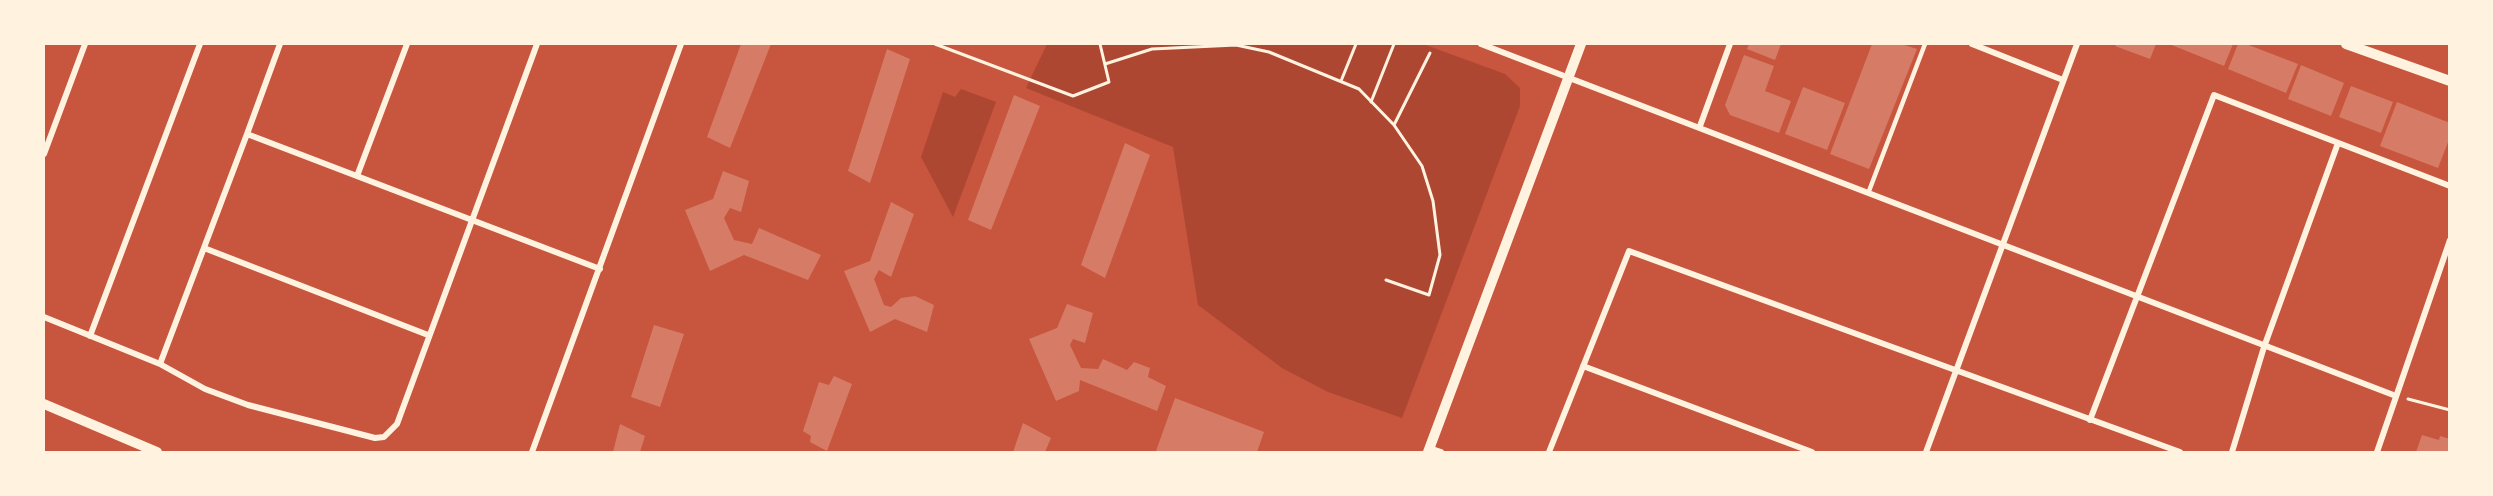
<!DOCTYPE html>
<style>
body{margin:0}
#map{position:relative;width:2493px;height:496px;overflow:hidden;background:#c8553d;font-family:"Work Sans",sans-serif}
canvas{display:block}
.frame{position:absolute;inset:0;border:45px solid #fff3e0;pointer-events:none}
</style>
<div id="map">
<canvas width="2493" height="496"></canvas>
<div class="frame"></div>
</div>
<script>
const context = document.querySelector('canvas').getContext('2d');
context.lineJoin = 'round';
function paint(path, color) { context.fillStyle = color; context.fill(path, 'evenodd'); }
const poly = rows => new Path2D(rows.map(r => 'M' + r).join(''));
function trace(path, color, width, dash) { context.strokeStyle = color; context.lineWidth = width; context.lineCap = dash ? 'butt' : 'round'; context.setLineDash(dash || []); context.stroke(path); }
paint(poly([
 [1047,44,1423,44,1505,74,1520,88,1520,106,1402,418,1328,392,1282,368,1198,305,1173,147,1026,88],
 [961,89,996,102,953,217,921,157,943,92,955,97]
]), '#ae4732');
paint(poly([
 [741,44,771,44,730,148,707,137],
 [1749,44,1781,44,1775,60,1747,49],
 [1872,44,1901,44,1917,49,1869,169,1830,154],
 [2117,44,2156,44,2150,59,2115,46],
 [2169,44,2233,44,2224,66],
 [2238,44,2246,44,2298,64,2286,93,2228,69],
 [887,49,910,59,870,183,848,171],
 [1744,55,1774,66,1765,91,1791,101,1779,133,1730,115,1725,105],
 [2301,65,2344,83,2331,116,2288,99],
 [2351,86,2393,102,2381,133,2339,117],
 [1803,87,1845,103,1827,150,1785,134],
 [1014,95,1040,106,991,230,968,220],
 [2397,102,2450,123,2450,137,2438,168,2380,146],
 [1125,143,1150,155,1105,278,1081,265],
 [723,171,749,181,741,212,730,208,724,218,734,240,752,244,759,228,821,255,808,280,744,255,710,271,685,210,713,199],
 [891,202,914,214,891,277,879,270,874,279,884,305,891,307,901,298,915,296,934,305,927,332,895,319,870,332,844,271,870,261],
 [1067,304,1093,313,1085,343,1073,339,1070,345,1081,368,1098,369,1103,359,1127,370,1134,362,1150,368,1148,377,1166,386,1157,411,1080,380,1079,391,1056,401,1029,339,1057,328],
 [654,325,684,334,660,407,631,397],
 [834,376,852,384,827,451,810,442,811,436,803,431,819,382,829,385],
 [1175,398,1264,432,1257,452,1156,451],
 [1023,423,1051,438,1045,452,1013,452],
 [620,424,645,436,640,452,613,452],
 [2422,435,2439,440,2440,436,2450,439,2450,452,2416,452]
]), '#d67c66');
trace(poly([
 [935,44,1073,96,1109,82,1100,44],
 [1105,64,1152,49,1236,45,1269,52,1359,89,1394,125,1422,166,1433,201,1440,255,1429,295,1386,280],
 [1341,81,1356,44],
 [1371,102,1394,44],
 [1394,125,1430,53],
 [2408,399,2450,410]
]), '#fff3e0', 3);
trace(poly([
 [1869,191,1925,44]
]), '#fff3e0', 4.5);
trace(poly([
 [280,44,247,134,600,269],
 [1481,44,2396,396],
 [1972,44,2063,80],
 [1700,126,1730,44],
 [44,154,85,44],
 [357,176,407,44],
 [204,248,428,335],
 [44,317,160,364,205,389,248,405,375,438,384,437,397,424,537,44],
 [90,336,200,44],
 [160,364,247,134],
 [1583,366,1812,452],
 [2090,420,2214,95,2450,186],
 [1429,448,1441,452],
 [532,452,681,44],
 [1549,452,1629,251,2180,452],
 [1926,452,2077,44],
 [2232,452,2264,347,2338,143],
 [2377,452,2450,240]
]), '#fff3e0', 6);
trace(poly([
 [2346,44,2450,81],
 [44,404,157,452],
 [1428,452,1581,44]
]), '#fff3e0', 10);
</script>
